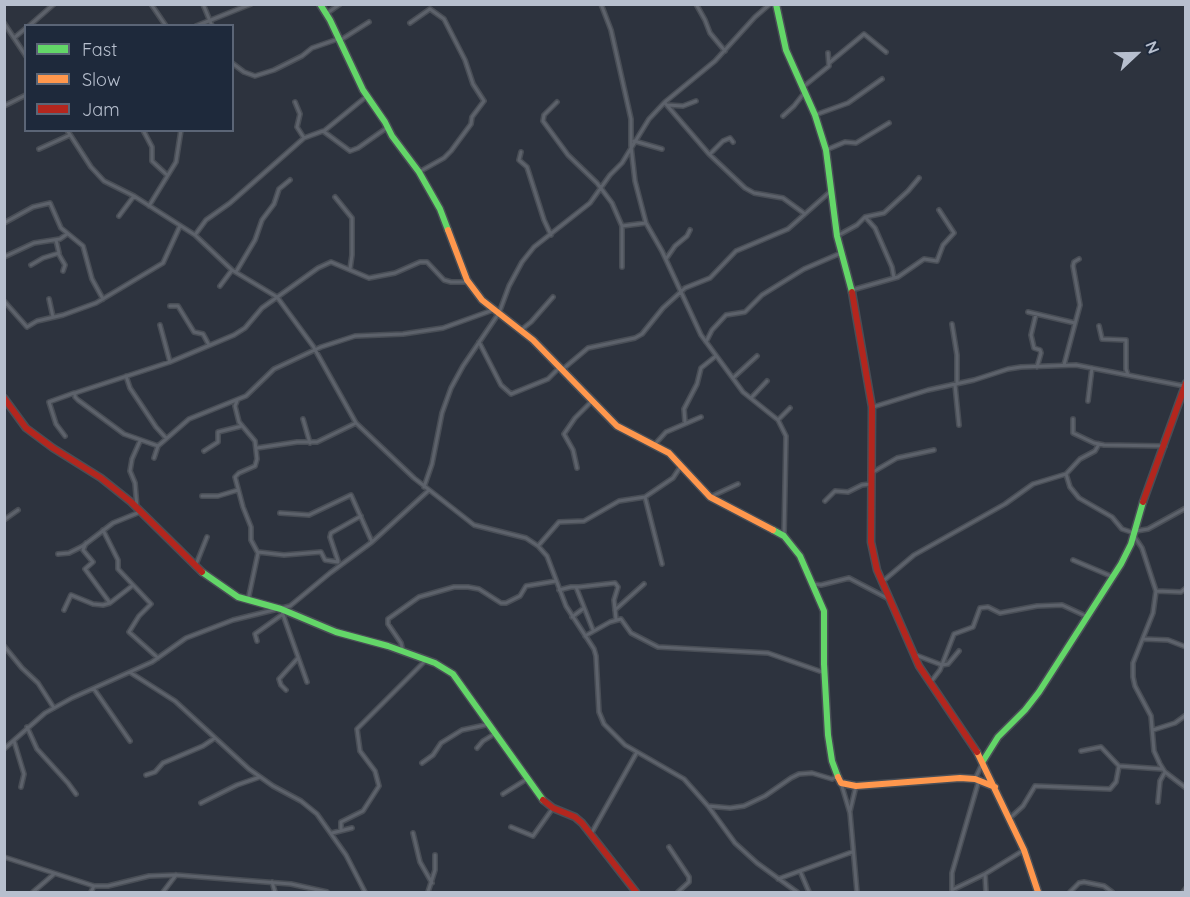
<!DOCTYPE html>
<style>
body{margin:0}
#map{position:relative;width:1190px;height:897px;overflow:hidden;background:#2d333e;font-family:Quicksand,sans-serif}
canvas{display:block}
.frame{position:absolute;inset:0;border:6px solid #b7bfce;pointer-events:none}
.legend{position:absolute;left:24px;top:24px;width:210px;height:108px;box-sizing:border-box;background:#1e293b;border:2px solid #5b6576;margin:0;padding:8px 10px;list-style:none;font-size:18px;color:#b7bfce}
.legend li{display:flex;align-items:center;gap:12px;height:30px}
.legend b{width:30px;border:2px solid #5b6576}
.north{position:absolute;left:1106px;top:24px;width:60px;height:60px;-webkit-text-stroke:4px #1e293b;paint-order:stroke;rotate:68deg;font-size:16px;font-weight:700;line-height:24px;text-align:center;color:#b7bfce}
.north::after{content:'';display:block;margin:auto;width:21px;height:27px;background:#b7bfce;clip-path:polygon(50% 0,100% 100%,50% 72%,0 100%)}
</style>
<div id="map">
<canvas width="1190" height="897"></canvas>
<div class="frame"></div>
<ul class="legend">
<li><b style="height:8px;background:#63d668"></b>Fast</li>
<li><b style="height:8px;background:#ff974d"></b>Slow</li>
<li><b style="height:8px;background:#b3261e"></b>Jam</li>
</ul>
<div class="north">N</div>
</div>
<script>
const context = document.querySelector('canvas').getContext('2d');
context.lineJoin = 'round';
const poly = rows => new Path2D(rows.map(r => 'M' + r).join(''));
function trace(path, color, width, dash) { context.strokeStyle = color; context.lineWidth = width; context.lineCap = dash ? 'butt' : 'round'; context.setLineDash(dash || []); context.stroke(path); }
const street = poly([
 [151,4,166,26],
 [203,4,212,26],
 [601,4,611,30,631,119,631,146,635,181,646,223,662,251,701,335,743,392,778,420,786,436,784,536],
 [696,4,705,20,710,33,725,51],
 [326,14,340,4],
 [4,23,26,56],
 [410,23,430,9,444,19,465,60,473,84,484,101,472,117,471,124,451,151,444,158,419,172],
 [29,26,54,4],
 [196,26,251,4],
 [14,38,26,28],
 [339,41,369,22],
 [232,63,244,72,255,76,274,70,302,56,312,48,338,39],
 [829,63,864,34,886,52],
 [803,87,829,66,828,53],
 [295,102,300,114,297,127,304,138],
 [557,102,544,115,543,121,568,155,597,183,612,203,622,226,622,267],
 [665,103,709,154,745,188,754,193,783,198,805,214],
 [667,105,683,106,696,101],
 [4,106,26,95],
 [815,115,848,103,882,79],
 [783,116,794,106,805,92],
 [67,130,91,167,104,181,134,196,195,235,232,270,277,297,313,346,356,423,414,478,474,525,526,538,538,546,547,556,566,606,594,649,596,656,599,712,604,724,625,745,684,779,708,806,735,843,757,863,797,892],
 [143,130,152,147,152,161,167,175],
 [324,131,367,96],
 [634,141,662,149],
 [39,149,70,135],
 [826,150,845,142,856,143,889,123],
 [521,152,519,160,527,167,544,220,551,235],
 [710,154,723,141,730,138,733,142],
 [335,197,352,218,352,255,350,269],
 [149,206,176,162,181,130],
 [119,216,134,196],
 [866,218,875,228,892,267,894,278],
 [4,223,33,207,50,203,61,228,83,246,92,279,103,299],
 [622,226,646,223],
 [195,235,206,220,230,203,304,138,323,131,350,151,358,148,388,127],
 [837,236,857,225,865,217,884,213,908,191,919,178],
 [58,253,65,265,63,271],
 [4,257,34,243,60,239,67,234],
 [666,259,675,246,687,236,690,230],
 [31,265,43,258,59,253,56,240],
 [236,272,255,240,262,220,274,204,279,189,290,180],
 [220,286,232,270],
 [852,290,898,277,924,259,937,261,943,245,954,233,939,210],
 [49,299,53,317],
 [4,301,27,327,37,321,63,315,96,303,163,263,180,226],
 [170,306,178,306,194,332,203,334,209,345],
 [1028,312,1075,323],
 [1036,314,1031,335,1034,348,1040,350,1041,353,1037,367],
 [952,324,957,355,957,384],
 [160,325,170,362],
 [1099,326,1102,339,1126,340,1126,369,1128,375],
 [521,330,531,322,553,297],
 [479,342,501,385,511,394,548,379,559,368],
 [706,342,712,330,726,315,745,312,762,295,804,269,841,253],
 [1064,365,1080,305,1073,266,1074,262,1079,259],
 [563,369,588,348,635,338,642,334,663,308,685,288,710,278,736,251,788,229,832,190],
 [126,376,130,388,156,427,166,438],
 [733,378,757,356],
 [955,385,959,425],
 [751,398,767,381],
 [237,401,235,406,239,422,255,441,257,459,255,466,239,473,235,477,243,507,251,527,251,540,258,553,248,600],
 [1088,401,1092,368],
 [873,407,928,390,974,380,1008,369,1021,367,1076,365,1184,386],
 [303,419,310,443],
 [1073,419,1073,433,1094,443,1104,445,1165,446],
 [778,420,790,408],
 [685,422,684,409,697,384,701,368,716,356],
 [65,436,56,424,49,402,74,393],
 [655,444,666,432,701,417],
 [158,446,124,434,78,400,75,397,75,393,170,362,234,335,245,328,262,308,318,268,331,262,369,278,395,273,420,262,427,262,444,280,451,282,469,282],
 [257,448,297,442,317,442,356,423],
 [204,451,218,442,218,432,242,426],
 [154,458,158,446,189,419,246,396,274,369,321,347,355,336,403,334,443,328,493,310],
 [577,468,573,450,564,434,575,418,591,402],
 [873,472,897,458,934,450],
 [1066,474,1070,487,1079,498,1112,517,1122,529,1134,533],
 [424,487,432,464,442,413,451,388,463,366,499,313,509,286,522,262,534,247,590,203,610,175,622,163,649,119,665,102,715,61,755,17,770,4],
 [202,496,218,496,238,490],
 [645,497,662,564],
 [710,497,738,484],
 [825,501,835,491,848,492,862,485,870,484],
 [137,508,135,483,130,471,132,459,140,441],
 [280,513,309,515,351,495,372,542],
 [4,520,18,510],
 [103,530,118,560,118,569,151,604,139,616,129,632,158,658],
 [1136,531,1148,529,1186,508],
 [1134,536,1142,548,1156,591,1153,613,1133,663,1133,677,1135,686,1151,716,1154,751,1160,764,1165,772,1186,788],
 [538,546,559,522,584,521,619,501,645,497,673,478,681,466],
 [258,552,284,555,321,552,325,560,338,562],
 [58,554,69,553,83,546,113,523,140,512],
 [1073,560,1113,577],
 [338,561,330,537,331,533,361,516],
 [195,567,207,537],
 [882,582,914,555,1005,504,1033,484,1066,474,1080,459,1095,451,1099,444],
 [813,584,821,585,849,578,889,599],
 [576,587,593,630],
 [559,590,571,587,579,587,615,583,618,587,614,600,616,619],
 [1156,591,1181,592,1186,588],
 [110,603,132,586],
 [281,609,307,682],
 [64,610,71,595,93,604,103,605,110,603,85,569,93,562,83,550,86,543],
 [615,610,644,584],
 [572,617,584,608],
 [585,636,610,622,621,619,631,633,658,647,768,653,825,673],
 [1144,639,1168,640,1186,647],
 [257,641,255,634,283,614],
 [4,646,22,668,38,683,54,708],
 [403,652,401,643,388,624,388,619,419,597,454,587,468,587,479,589,501,603,506,603,520,596,526,586,556,581],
 [913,654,942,665],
 [942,665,948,664,959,651],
 [131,673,175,701,249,769,273,786,301,801,317,814,346,855,365,892],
 [930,683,940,670,954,634,973,627,980,608,988,607,1000,613,1037,606,1062,605,1088,617],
 [94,689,130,741],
 [286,690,281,685,279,679,298,658],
 [27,727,37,749,68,783,76,794],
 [1153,730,1175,723,1186,715],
 [14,741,24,774,21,787],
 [477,748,483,741,496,733],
 [4,749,45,713,72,698,152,662,186,638,233,620,290,606,330,573,372,542,428,491],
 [1081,751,1101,747,1119,766,1162,769],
 [422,763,433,755,441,743,462,730,490,724],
 [146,775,155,772,163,763,203,746,215,738],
 [975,779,983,762],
 [979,780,952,873,952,890,985,874,1024,850],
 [841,783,850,813,857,892],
 [503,794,527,779],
 [1158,802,1160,781,1165,772],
 [201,803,237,785,260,777],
 [708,806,730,808,744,806,765,796,791,778,799,774,812,773,832,779,836,777],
 [850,811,856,786],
 [1010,818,1023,806,1035,786,1110,789,1116,782,1119,766],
 [511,827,533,836,553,808],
 [341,830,341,822,363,811,379,786,375,771,360,751,357,729,426,660],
 [332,833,352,828],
 [413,833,420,862,432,883],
 [591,834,637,752],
 [669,847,689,877,689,882,678,892],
 [4,857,94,886,108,886,149,876,176,875,291,884,327,892],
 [800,871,809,892],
 [985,874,986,892],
 [778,879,852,852],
 [272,882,275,892],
 [33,892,54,874],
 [91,892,94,886],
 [163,892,176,875],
 [428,892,435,870,435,855],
 [1070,892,1079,883,1084,882,1104,886,1112,892],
 [1183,892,1186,888]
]);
const fast = poly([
 [320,4,330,20,363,90,385,122,392,136,419,172,440,209,448,230],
 [776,4,786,50,815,115,826,150,837,236,852,292],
 [773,530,784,536,800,556,824,611,824,664,828,735,832,761,838,777],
 [202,572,238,597,281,609,336,632,388,646,435,663,453,674,543,800],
 [983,761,998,737,1025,710,1039,692,1121,564,1131,544,1143,502]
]);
const slow = poly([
 [448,230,467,280,482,300,533,340,617,426,669,453,710,497,773,530],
 [977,752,1024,850,1038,892],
 [838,777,841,783,856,786,960,778,975,779,995,787]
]);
const jam = poly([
 [852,292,872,407,871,542,877,570,919,666,977,752],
 [4,398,26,428,53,448,101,478,131,502,202,572],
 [1143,502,1186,383],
 [543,800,553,808,575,817,582,823,636,892]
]);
trace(street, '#494e56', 6);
trace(fast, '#494e56', 9);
trace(slow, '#494e56', 9);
trace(jam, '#494e56', 9);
trace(street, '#5d626b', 3);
trace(fast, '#63d668', 6);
trace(slow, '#ff974d', 6);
trace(jam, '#b3261e', 6);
</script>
